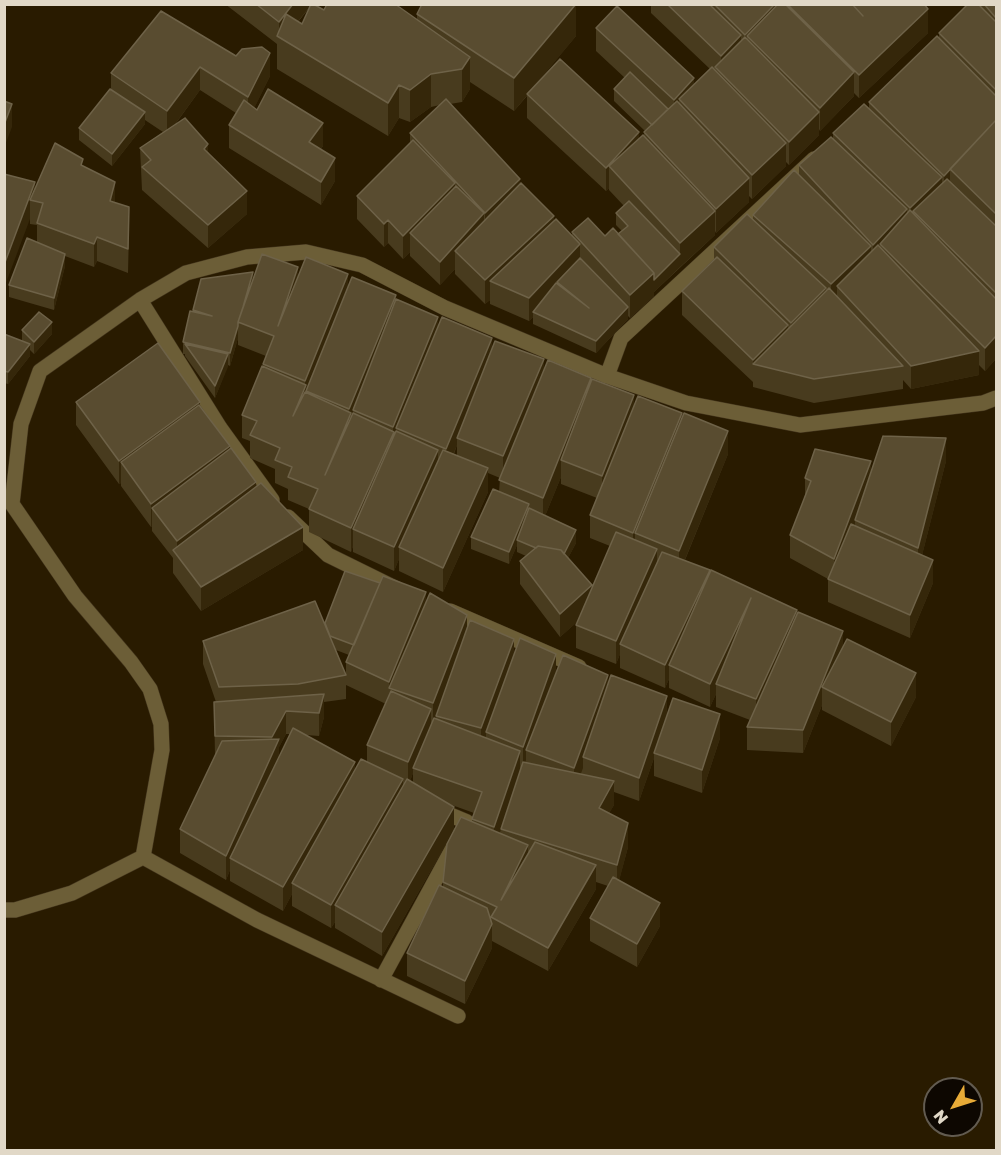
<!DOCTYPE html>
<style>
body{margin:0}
#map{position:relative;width:1001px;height:1155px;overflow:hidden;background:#291b00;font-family:"Golos Text",sans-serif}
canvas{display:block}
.frame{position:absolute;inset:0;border:6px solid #e1d8c7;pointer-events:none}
.north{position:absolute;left:923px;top:1077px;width:60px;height:60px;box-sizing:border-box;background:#0d0701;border:2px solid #625b50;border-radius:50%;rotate:231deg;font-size:16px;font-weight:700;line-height:24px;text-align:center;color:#e1d8c7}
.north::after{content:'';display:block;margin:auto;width:21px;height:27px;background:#e8ab37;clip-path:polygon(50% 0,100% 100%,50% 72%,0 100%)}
</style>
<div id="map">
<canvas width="1001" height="1155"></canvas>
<div class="frame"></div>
<div class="north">N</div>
</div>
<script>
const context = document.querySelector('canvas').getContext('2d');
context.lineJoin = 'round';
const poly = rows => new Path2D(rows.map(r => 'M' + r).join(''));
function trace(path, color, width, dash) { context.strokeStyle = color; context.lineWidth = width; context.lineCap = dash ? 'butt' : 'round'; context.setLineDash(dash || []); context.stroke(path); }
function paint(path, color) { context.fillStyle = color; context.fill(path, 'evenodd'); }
const street = poly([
 [140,300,220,428,272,500],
 [607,376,621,338,814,159],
 [288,517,328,555,397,589],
 [450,611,579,667],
 [143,857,257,920,458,1016],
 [4,910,15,910,72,893,143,857,162,750,161,724,150,689,131,662,75,596,12,504,21,424,40,371,140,300,186,273,247,257,306,252,362,265,445,308,607,376,686,403,800,425,983,403,996,398],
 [381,980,467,822,436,809]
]);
trace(street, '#43351c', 16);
trace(street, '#6c5e37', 15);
paint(poly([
 [225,4,313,4,324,10,417,20,417,14,576,36,535,85,639,139,644,135,644,132,645,131,614,101,614,89,625,78,596,51,596,28,694,84,710,69,651,13,651,4,924,4,928,33,859,98,854,93,854,96,820,131,819,129,819,135,789,165,786,162,786,166,752,199,749,196,749,202,716,233,715,231,715,235,654,292,654,296,630,318,628,316,628,319,596,353,533,324,533,317,529,321,490,304,490,300,485,304,455,274,455,269,440,285,410,256,410,252,403,259,388,243,384,247,357,219,357,196,410,143,410,133,440,105,431,107,410,122,399,118,388,136,277,69,277,44],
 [310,7,302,24,298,22],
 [470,82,514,111,527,96,527,118,606,191,609,188,609,190,624,206,616,213,616,225,622,231,618,234,605,236,572,232,572,236,554,220,520,184,450,104,462,102,470,89],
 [968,4,996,4,996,359,985,371,979,365,979,375,911,389,903,380,903,389,814,403,753,387,753,382,682,315,682,291,714,259,714,247,753,219,753,215,799,174,799,165,833,139,833,133,869,109,869,102,939,38,939,33],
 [161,11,270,76,254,108,323,146,321,149,335,181,321,205,229,148,229,125,236,113,200,90,174,126,208,152,247,214,208,248,142,190,140,148,163,132,145,120,145,124,112,166,79,140,79,128,111,90,111,73],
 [83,166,115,203,129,231,128,273,97,261,94,267,65,256,65,266,54,310,9,297,9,285,37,242,37,225,30,224,30,219,4,174,35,190],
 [298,276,348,287,396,301,438,325,492,350,544,370,591,381,634,407,682,418,728,454,685,560,797,614,843,647,916,697,891,746,822,710,822,705,803,753,747,750,747,727,750,720,716,707,716,694,710,707,669,688,669,679,665,688,620,668,620,654,616,664,576,648,576,625,578,621,560,637,520,584,520,561,526,556,517,552,517,545,509,564,471,549,471,537,499,492,500,478,488,473,488,492,443,592,399,571,399,559,394,571,353,552,353,546,351,552,309,532,309,509,288,500,288,489,275,483,275,469,250,458,250,441,242,438,242,415,263,366,266,356,238,345,238,338,230,366,228,365,215,398,185,356,185,354,183,354,183,342,193,310,253,279],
 [457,445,457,456,454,454],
 [561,477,561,484,597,498,590,515,590,538,610,546,592,589,568,558,576,543,545,516],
 [22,330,52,334,34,354,30,350,30,356,8,384,4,383,4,334,22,341],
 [76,402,200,405,303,550,201,611,173,573,173,558,152,531,152,526,151,527,121,486,121,483,119,484,76,425],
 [946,461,922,555,933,583,910,638,828,602,828,579,790,558,790,535,805,496,805,478,871,473],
 [426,603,467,629,514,654,556,673,608,684,667,714,720,738,702,793,654,776,654,758,639,801,614,792,614,805,609,813,628,847,619,880,660,926,637,967,590,941,590,918,608,886,596,882,596,889,548,971,492,941,492,948,465,1004,407,976,407,953,443,887,443,882,472,822,472,819,474,813,449,804,454,830,382,956,335,928,335,922,331,928,292,906,292,894,283,911,230,881,230,870,226,880,180,853,180,829,215,757,214,702,216,702,203,664,203,641,325,623],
 [336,650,349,655,346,662,346,675],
 [346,685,386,704,367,745,367,762,355,770,306,735,319,736,324,717,324,702,346,699],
 [286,734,290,734,279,757,279,747],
 [413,773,413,783,410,781]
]), '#483b1e');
paint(poly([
 [293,4,311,5,283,40,279,37,279,22],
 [576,4,576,36,514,111,514,78],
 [775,4,779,4,747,36,747,57,745,58,745,35],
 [928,9,928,33,859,98,859,75],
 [741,35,741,59,721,73,721,56],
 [270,53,270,76,248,121,248,97],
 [470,57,470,89,462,102,462,69],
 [200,67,200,90,167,135,167,111],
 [854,72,854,96,820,131,820,108],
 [431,74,431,107,410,122,410,90],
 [694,78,694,101,679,99,679,118,674,123,674,100],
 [399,85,399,118,388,136,388,103],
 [12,104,12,127,4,148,4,125],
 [145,112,145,124,112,166,112,154],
 [819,112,819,135,789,165,789,142],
 [323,123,323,146,309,165,309,142],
 [639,132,639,156,609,166,609,188,606,191,606,168],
 [786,143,786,166,752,199,752,175],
 [208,144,208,167,204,149],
 [335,158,335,181,321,205,321,182],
 [950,170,950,193,944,199,944,176],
 [942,177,942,200,913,211,913,228,910,231,910,208],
 [749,178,749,202,716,233,716,209],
 [520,179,520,202,485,236,485,213],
 [35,182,35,201,30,200,30,219,4,288,4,265],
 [115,182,115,205,110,201],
 [455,183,455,207,410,233,410,252,403,259,403,236],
 [247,191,247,214,208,248,208,225],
 [907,209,907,232,880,244,880,260,873,268,873,245],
 [715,211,715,235,680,267,680,243],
 [484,213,484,237,455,251,455,269,440,285,440,262],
 [554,216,554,239,490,281,490,300,485,304,485,280],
 [388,220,388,243,384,247,384,224],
 [97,237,97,261,94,267,94,244],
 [580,244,580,268,557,282,557,291,533,312,533,317,529,321,529,298],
 [871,246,871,269,837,286,837,302,831,307,831,284],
 [65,254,65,266,54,310,54,298],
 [680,254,680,267,654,292,654,296,630,318,630,295,654,273],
 [298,267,298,291,278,326],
 [253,272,253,284,239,322],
 [348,274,348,298,306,391,306,410,293,416,305,388,305,381],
 [826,288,826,311,791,347,791,323],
 [396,295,396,318,353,410,353,424,325,475,349,416,349,409],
 [628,307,628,319,596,353,596,341],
 [438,317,438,340,396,428,396,445,353,529,353,546,351,552,351,528,393,433,393,427],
 [52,322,52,334,34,354,34,342],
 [788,325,788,348,753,364,753,360],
 [238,326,238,338,230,366,230,353],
 [996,336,996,359,985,371,985,348],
 [492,338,492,361,457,438,457,445,446,472,446,449],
 [30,344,30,356,8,384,8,372],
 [979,351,979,375,911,389,911,366],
 [228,354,228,367,215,398,215,386],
 [544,359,544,383,503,479,503,456],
 [591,378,591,401,561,460,561,477,543,521,543,498],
 [634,395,634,419,602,500,602,476],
 [200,402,200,426,121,462,121,483,119,484,119,461],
 [682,413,682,436,635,533,635,550,633,556,633,533],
 [728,431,728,454,679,574,679,551],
 [946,438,946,461,918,571,918,548],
 [230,446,230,469,152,508,152,526,151,527,151,504],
 [438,450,438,473,399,547,399,559,394,571,394,547],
 [871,461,871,484,855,520,855,526,834,582,834,559],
 [488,468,488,492,443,592,443,568],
 [256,482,256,505,177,556,177,541],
 [529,504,529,516,517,540,517,545,509,564,509,552],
 [303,527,303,550,201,611,201,587],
 [576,530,576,543,562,570,562,558],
 [657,549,657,573,620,644,620,654,616,664,616,641],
 [933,560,933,583,910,638,910,615],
 [710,570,710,593,669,665,669,679,665,688,665,665],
 [592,585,592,609,560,637,560,614],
 [426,592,426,615,389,688,389,705,389,682],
 [751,598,716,684,716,694,710,707,710,684],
 [797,610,797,633,756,722,756,699],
 [467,615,467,638,436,716,436,720,433,727,433,703],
 [843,631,843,654,822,687,822,705,803,753,803,730],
 [514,639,514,663,486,732,486,736,481,752,481,728],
 [556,654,556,677,526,750,526,760,523,770,523,747],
 [916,673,916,697,891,746,891,722],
 [608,675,608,698,583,757,583,768,574,792,574,768],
 [324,694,324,717,319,736,319,713],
 [667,696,667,719,654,753,654,758,639,801,639,778],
 [431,709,431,733,413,768,413,773,408,786,408,762],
 [286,711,286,734,279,747,279,763,230,858,230,870,226,880,226,856,272,755,272,737],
 [720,714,720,738,702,793,702,770],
 [520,751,520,774,494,850,494,827],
 [355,762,355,785,292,883,292,894,283,911,283,887],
 [403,779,403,802,335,905,335,922,331,928,331,905],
 [614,781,614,805,599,831,599,808],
 [454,807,454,830,382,956,382,932],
 [628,823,628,847,617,889,617,865],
 [528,845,528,868,501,923,501,900],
 [596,865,596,889,548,971,548,948],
 [660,903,660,926,637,967,637,944],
 [492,924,492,948,465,1004,465,981]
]), '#35270a');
const building = poly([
 [256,4,293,4,279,22,256,4],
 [311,4,313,4,324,10,327,4,395,4,470,57,462,69,431,74,410,90,399,85,388,103,277,36,286,14,302,24,311,4],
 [422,4,576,4,514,78,417,14,422,4],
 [667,4,709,4,741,35,721,56,667,4],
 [714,4,775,4,745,35,714,4],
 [778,4,785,4,854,72,820,108,747,36,778,4],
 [787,4,852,4,863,16,852,4,924,4,928,9,859,75,787,4],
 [968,4,978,4,996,22,996,90,939,33,968,4],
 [984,4,996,4,996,18,984,4],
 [617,6,694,78,674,100,596,28,617,6],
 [161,11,236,56,242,49,262,47,270,53,248,97,200,67,167,111,111,73,161,11],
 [937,36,996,96,996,120,944,176,869,102,937,36],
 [745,37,819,112,789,142,715,67,745,37],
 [560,59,639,132,606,168,527,94,560,59],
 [712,67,786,143,752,175,679,99,712,67],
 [630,72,668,109,652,125,614,89,630,72],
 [110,89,145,112,112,154,79,128,110,89],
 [268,89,323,123,309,142,335,158,321,182,229,125,244,100,257,110,268,89],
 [446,99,520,179,485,213,410,133,446,99],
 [4,101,12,104,4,125,4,101],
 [677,101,749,178,716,209,644,132,677,101],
 [864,104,942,177,910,208,833,133,864,104],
 [185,118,208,144,204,149,247,191,208,225,142,167,151,160,140,148,185,118],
 [996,120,996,214,950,169,996,120],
 [643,135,715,211,680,243,609,166,643,135],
 [831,137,907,209,873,245,799,165,831,137],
 [413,140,455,183,403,236,388,220,384,224,357,196,413,140],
 [55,143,83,159,81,165,115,182,110,201,129,207,128,249,97,237,94,244,37,223,43,203,30,200,55,143],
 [794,170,871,246,831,284,753,215,794,170],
 [4,174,35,182,4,265,4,174],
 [947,179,996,226,996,293,913,211,947,179],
 [521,183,554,216,485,280,455,251,521,183],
 [456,186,484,213,440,262,410,233,456,186],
 [629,201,680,254,654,280,654,273,618,234,628,226,616,213,629,201],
 [910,210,996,299,996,336,985,348,880,244,910,210],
 [747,214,826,288,791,323,714,247,747,214],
 [588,218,605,236,613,228,654,273,630,295,572,232,588,218],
 [556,219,580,244,529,298,490,281,556,219],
 [27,238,65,254,54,298,9,285,27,238],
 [878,245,979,351,911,366,837,286,878,245],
 [262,254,298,267,278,326,306,257,348,274,305,381,263,364,274,336,238,322,262,254],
 [717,257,788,325,753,360,682,291,717,257],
 [580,258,628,307,596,341,533,312,556,283,589,308,557,282,580,258],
 [253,272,243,307,238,322,238,326,230,353,183,342,190,311,212,316,193,310,201,279,253,272],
 [352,277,396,295,349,409,306,391,352,277],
 [829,288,903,366,814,379,753,364,829,288],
 [396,299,438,317,393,427,353,410,396,299],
 [39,312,52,322,34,342,22,330,39,312],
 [442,317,492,338,446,449,396,428,442,317],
 [4,334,30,344,8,372,4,371,4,334],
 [495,341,544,359,503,456,457,438,495,341],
 [158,343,200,402,119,461,76,402,158,343],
 [185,344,228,354,215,386,185,344],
 [548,360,591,378,543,498,499,480,548,360],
 [262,366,306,385,293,416,305,392,351,413,325,475,353,413,394,432,351,528,309,509,318,489,288,477,292,467,275,460,280,448,250,435,257,421,242,415,262,366],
 [592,379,634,395,602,476,561,460,592,379],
 [638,396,682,413,633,533,590,515,638,396],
 [199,405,230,446,151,504,121,462,199,405],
 [684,413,728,431,679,551,635,533,684,413],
 [396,431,438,450,394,547,353,529,396,431],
 [883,436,946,438,918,548,855,520,883,436],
 [231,448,256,482,177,541,152,508,231,448],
 [815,449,871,461,834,559,790,535,811,481,805,478,815,449],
 [443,450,488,468,443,568,399,547,443,450],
 [261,483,303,527,201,587,173,550,261,483],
 [493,489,529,504,509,552,471,537,493,489],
 [529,508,576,530,564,554,561,550,538,546,536,548,517,540,529,508],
 [851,524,933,560,910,615,828,579,851,524],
 [616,532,657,549,616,641,576,625,616,532],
 [538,546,561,550,592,585,560,614,520,561,538,546],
 [662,552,710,570,665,665,620,644,662,552],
 [711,570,797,610,756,699,716,684,751,598,710,684,669,665,711,570],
 [345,571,380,583,354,645,330,636,325,623,345,571],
 [383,576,426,592,389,682,346,662,383,576],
 [430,593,467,615,433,703,389,688,430,593],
 [315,601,346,675,298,684,219,687,203,641,315,601],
 [798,612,843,631,803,730,747,727,798,612],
 [470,620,514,639,481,728,436,716,470,620],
 [520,638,556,654,523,747,486,732,520,638],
 [847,639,916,673,891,722,822,687,847,639],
 [563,655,608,675,574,768,526,750,563,655],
 [611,675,667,696,639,778,583,757,611,675],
 [391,691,431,709,408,762,367,745,391,691],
 [324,694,319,713,286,711,272,737,215,736,214,702,324,694],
 [673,698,720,714,702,770,654,753,673,698],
 [434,718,520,751,494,827,472,819,482,792,413,768,434,718],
 [293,728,355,762,283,887,230,858,293,728],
 [279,739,226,856,180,829,222,741,279,739],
 [361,759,403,779,331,905,292,883,361,759],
 [523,762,614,781,599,808,628,823,617,865,501,829,523,762],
 [407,779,454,807,382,932,335,905,407,779],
 [461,817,528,845,501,900,535,842,596,865,548,948,491,917,497,907,443,882,447,844,461,817],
 [613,877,660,903,637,944,590,918,613,877],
 [439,885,487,908,492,924,465,981,407,953,439,885]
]);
paint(building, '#594c30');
trace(building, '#6e6248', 1.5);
</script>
